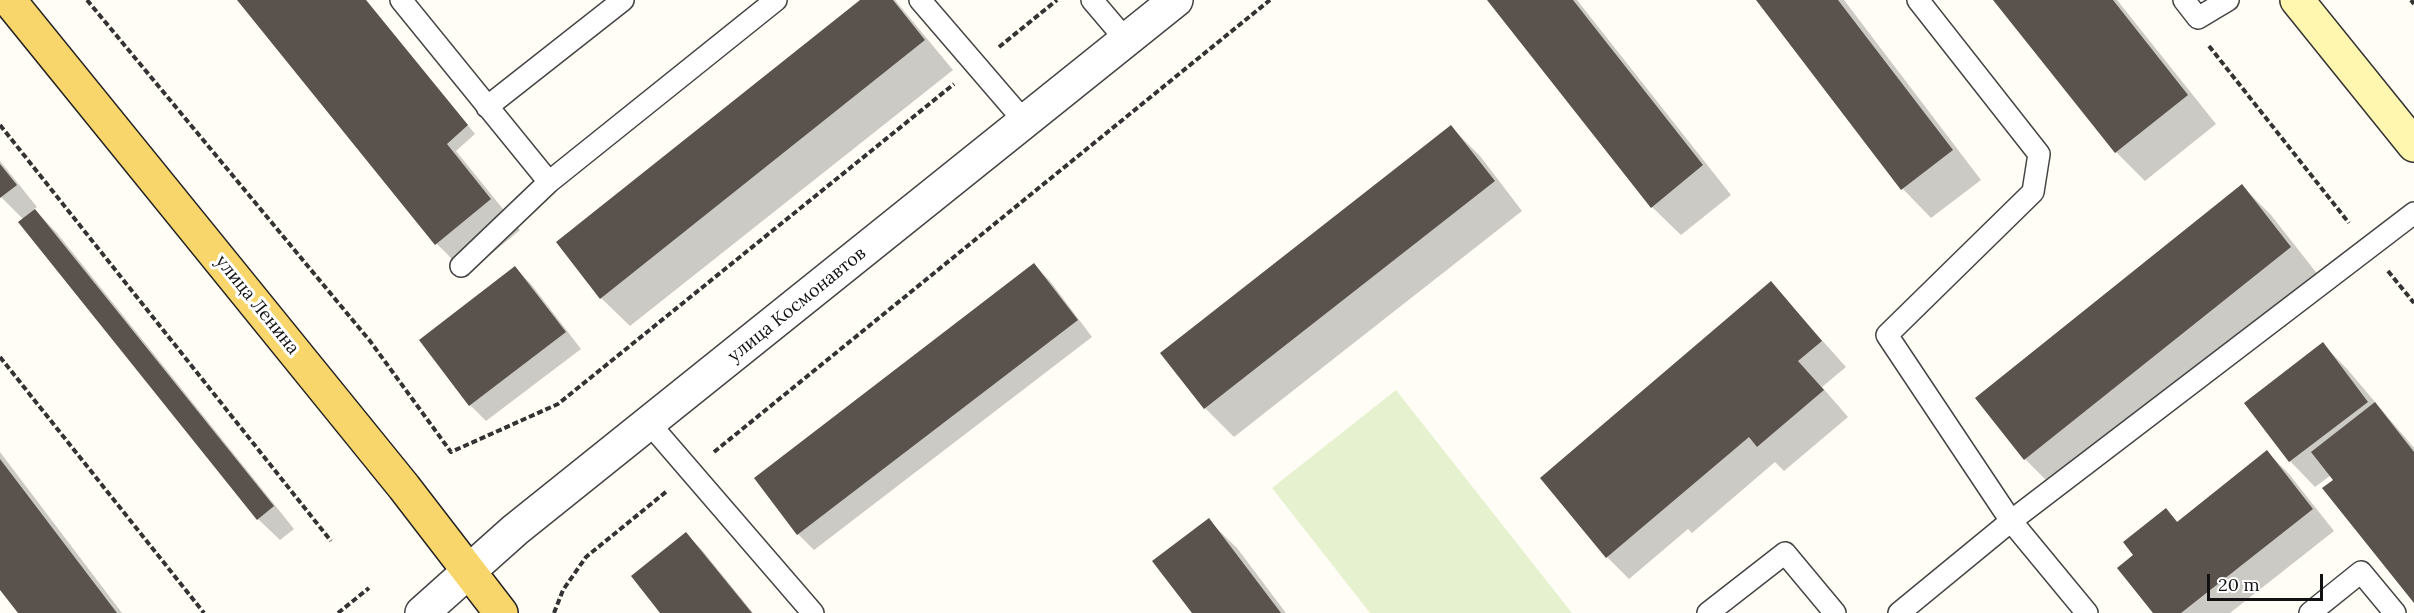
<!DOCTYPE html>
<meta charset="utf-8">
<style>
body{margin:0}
#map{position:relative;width:2414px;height:613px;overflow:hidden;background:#fffdf5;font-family:Lora,serif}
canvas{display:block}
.scale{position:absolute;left:2207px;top:574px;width:116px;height:27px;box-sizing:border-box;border:3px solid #111;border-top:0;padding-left:8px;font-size:18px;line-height:21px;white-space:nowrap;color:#111;-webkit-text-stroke:4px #fff;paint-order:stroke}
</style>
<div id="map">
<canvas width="2414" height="613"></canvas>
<div class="scale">20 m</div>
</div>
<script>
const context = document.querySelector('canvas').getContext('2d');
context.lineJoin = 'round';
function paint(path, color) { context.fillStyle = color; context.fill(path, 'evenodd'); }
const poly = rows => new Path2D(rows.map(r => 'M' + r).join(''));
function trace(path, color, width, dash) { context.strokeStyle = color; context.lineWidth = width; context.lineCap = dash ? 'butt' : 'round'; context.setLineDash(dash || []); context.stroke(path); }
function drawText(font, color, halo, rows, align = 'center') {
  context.font = font + ' Lora,serif'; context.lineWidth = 6; context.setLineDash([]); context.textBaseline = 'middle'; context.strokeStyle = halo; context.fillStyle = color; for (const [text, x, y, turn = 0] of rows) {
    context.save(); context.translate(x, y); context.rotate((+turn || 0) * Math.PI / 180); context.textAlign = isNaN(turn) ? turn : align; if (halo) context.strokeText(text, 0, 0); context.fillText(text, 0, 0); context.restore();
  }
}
paint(poly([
 [1396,390,1572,613,1370,613,1272,488]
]), '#e6f2cf');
paint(poly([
 [238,0,366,0,475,134,456,151,520,230,467,274,437,244],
 [862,0,895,0,953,70,630,326,601,298],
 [1488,0,1577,0,1731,195,1681,235,1652,207],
 [1758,0,1844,0,1981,180,1931,218,1903,189],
 [1995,0,2117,0,2216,124,2145,181,2116,152],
 [1451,127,1480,156,1522,211,1234,437,1205,408],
 [0,161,37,207,34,209,57,233,294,529,280,540,258,519,24,220,0,196],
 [2242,186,2271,215,2319,276,2054,488,2025,459],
 [1034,265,1050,281,1092,337,814,550,798,534,756,478],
 [515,268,531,284,581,349,486,421,470,405,421,341],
 [1771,283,1846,367,1822,387,1848,417,1784,471,1775,462,1692,533,1688,529,1629,579,1607,557,1542,478],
 [2323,344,2348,370,2414,448,2414,601,2331,475,2315,487,2290,461,2246,403],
 [0,452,122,613,19,613,0,587],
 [2267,452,2289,474,2334,531,2230,613,2155,613,2135,555,2166,510,2178,522],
 [1208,520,1237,548,1286,613,1194,613],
 [686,534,702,550,753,613,662,613]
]), '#0003');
paint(poly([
 [237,0,366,0,468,125,447,144,491,199,435,245],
 [860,0,893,0,925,40,600,299,556,242],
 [1487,0,1573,0,1703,165,1651,208],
 [1756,0,1838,0,1953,150,1901,190],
 [1993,0,2113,0,2188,95,2115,153],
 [1451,125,1495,181,1204,409,1160,353],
 [0,164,17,185,0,198],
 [2242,184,2291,247,2024,460,1975,398],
 [35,209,274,506,257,520,18,222],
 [1034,263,1078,320,797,535,754,478],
 [515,266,566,332,469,406,419,340],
 [1771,281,1822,341,1798,361,1824,390,1757,447,1749,437,1606,558,1540,478],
 [2323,342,2368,402,2289,462,2244,403],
 [2375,402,2414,452,2414,603,2322,488,2333,480,2311,452],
 [2267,450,2313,509,2181,613,2153,613,2117,568,2133,555,2123,542,2166,508,2177,522],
 [0,459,117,613,18,613,0,590],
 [1209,518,1281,613,1192,613,1152,561],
 [686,532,752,613,660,613,631,576]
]), '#5a524d');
const lane = poly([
 [401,0,549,182],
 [920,0,1025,122],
 [1092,0,1126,40],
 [1918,0,2039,154,2033,192,1887,335,2011,521,2087,613],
 [2184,0,2198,18,2228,0],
 [487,107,623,0],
 [461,266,549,182,776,0],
 [649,423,813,613],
 [1708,613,1785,553,1835,613],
 [1899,613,2011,521,2414,213],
 [2310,613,2361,572,2395,613]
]);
const street = poly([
 [422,613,515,530,1176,0]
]);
const secondary = poly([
 [2297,0,2414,145]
]);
const primary = poly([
 [9,0,404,487,501,613]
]);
trace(lane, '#444', 24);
trace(street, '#444', 36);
trace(secondary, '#333', 36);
trace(primary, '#222', 36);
trace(poly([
 [87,0,370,341,451,452,558,404,954,84],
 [2411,0,2414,4],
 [2209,46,2349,223],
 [999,47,1057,0],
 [0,125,331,541],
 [2388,271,2414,303],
 [0,357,204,613],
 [714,452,1270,0],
 [338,613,369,588],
 [554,613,563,590,586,557,667,491]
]), '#333', 4, [6, 3]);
trace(lane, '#fff', 21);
trace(street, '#fff', 33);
trace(secondary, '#fff6b0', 33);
trace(primary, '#f9d66b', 33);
drawText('18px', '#111', '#fff', [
 ["улица Ленина",257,305,51],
 ["улица Космонавтов",797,305,-39]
]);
</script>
